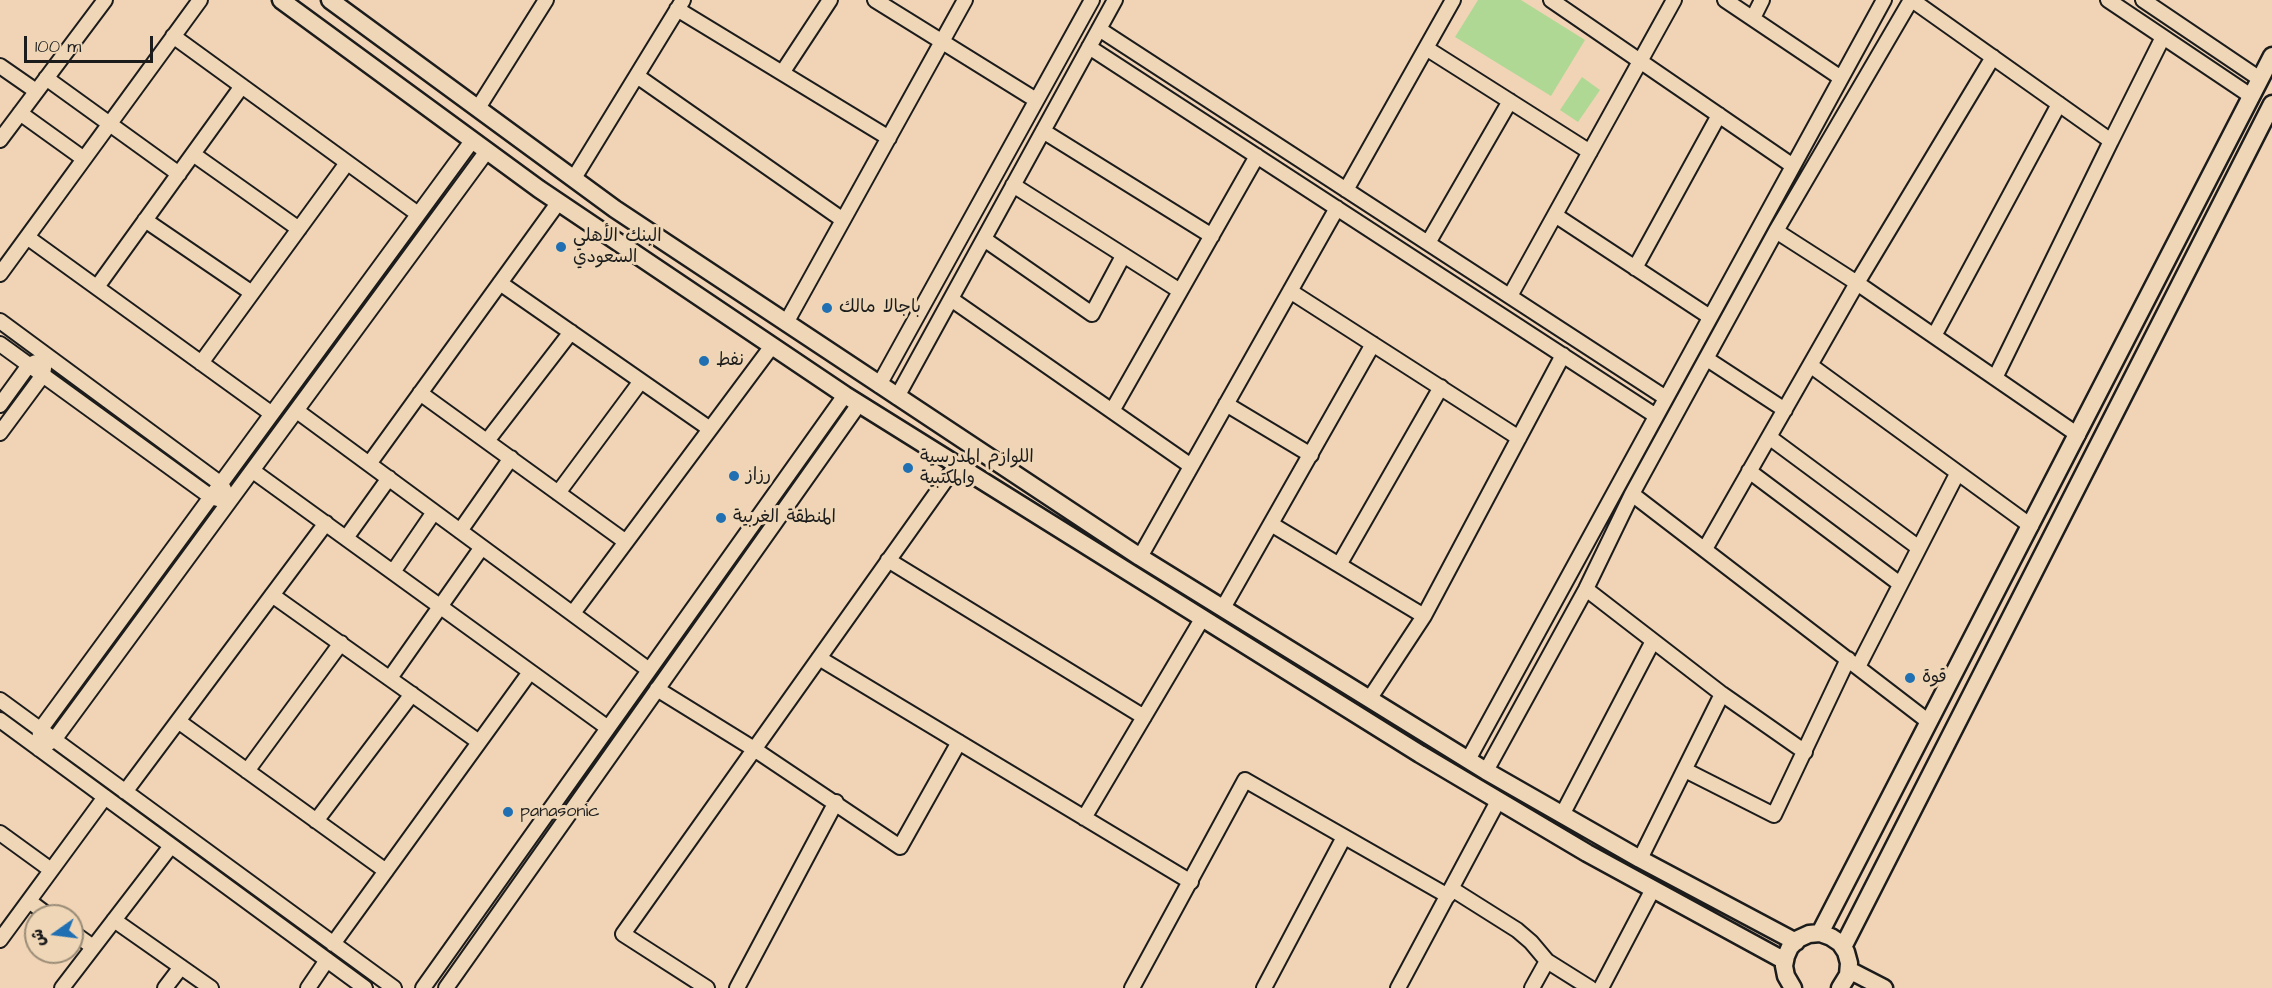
<!DOCTYPE html>
<meta charset="utf-8">
<style>
body{margin:0}
#map{position:relative;width:2272px;height:988px;overflow:hidden;background:#f1d4b5;font-family:"Architects Daughter","Playpen Sans Arabic",sans-serif}
canvas{display:block}
.north{position:absolute;left:24px;top:904px;width:60px;height:60px;box-sizing:border-box;background:#eed6b6;border:2px solid #9a8c78;border-radius:50%;rotate:256deg;font-size:16px;font-weight:700;line-height:24px;text-align:center;color:#1c1c1c}
.north::after{content:'';display:block;margin:auto;width:21px;height:27px;background:#1f6fb2;clip-path:polygon(50% 0,100% 100%,50% 72%,0 100%)}
.scale{position:absolute;left:24px;top:36px;width:129px;height:27px;box-sizing:border-box;border:3px solid #1c1c1c;border-top:0;padding-left:8px;font-size:18px;line-height:21px;white-space:nowrap;color:#1c1c1c;-webkit-text-stroke:4px #eed6b6;paint-order:stroke}
</style>
<div id="map">
<canvas width="2272" height="988"></canvas>
<div class="north">ش</div>
<div class="scale">100 m</div>
</div>
<script>
const context = document.querySelector('canvas').getContext('2d');
context.lineJoin = 'round';
function paint(path, color) { context.fillStyle = color; context.fill(path, 'evenodd'); }
const poly = rows => new Path2D(rows.map(r => 'M' + r).join(''));
function trace(path, color, width, dash) { context.strokeStyle = color; context.lineWidth = width; context.lineCap = dash ? 'butt' : 'round'; context.setLineDash(dash || []); context.stroke(path); }
function drawText(font, color, halo, rows, align = 'center') {
  context.font = font + ' "Architects Daughter","Playpen Sans Arabic",sans-serif'; context.lineWidth = 6; context.setLineDash([]); context.textBaseline = 'middle'; context.strokeStyle = halo; context.fillStyle = color; for (const [text, x, y, turn = 0] of rows) {
    context.save(); context.translate(x, y); context.rotate((+turn || 0) * Math.PI / 180); context.textAlign = isNaN(turn) ? turn : align; if (halo) context.strokeText(text, 0, 0); context.fillText(text, 0, 0); context.restore();
  }
}
paint(poly([
 [1478,0,1521,0,1585,40,1551,96,1455,37],
 [1582,77,1600,90,1578,122,1560,110]
]), '#afd895');
const minor = poly([
 [875,0,1036,100],
 [1551,0,1793,166],
 [1725,0,1841,78],
 [1912,0,2111,141,2163,37],
 [2108,0,2251,96],
 [2143,0,2260,79],
 [677,9,889,138],
 [1753,18,1762,0],
 [1099,29,1666,398],
 [173,36,418,214],
 [1089,47,1656,416],
 [1426,48,1590,152],
 [0,66,36,91],
 [782,73,830,0],
 [637,76,843,220],
 [46,78,179,174],
 [478,108,546,0],
 [20,113,84,159],
 [1043,131,1212,236],
 [0,140,105,0],
 [472,141,40,730,39,749,54,740,487,151],
 [193,154,299,229],
 [574,178,683,0],
 [1013,185,1180,291],
 [1346,190,1453,0],
 [1555,215,1710,317],
 [145,220,252,293],
 [1776,231,1857,283,2078,435],
 [27,237,272,414],
 [984,239,1092,314,1123,256],
 [1428,243,1510,101],
 [1635,268,1719,115],
 [0,274,200,0],
 [500,283,710,429],
 [97,287,242,86],
 [1290,291,1519,438],
 [1510,296,1674,0],
 [951,299,1191,466],
 [0,321,221,484,224,489],
 [786,323,965,0],
 [1934,336,2059,104],
 [0,344,211,497,218,499],
 [1707,359,1785,410],
 [201,363,347,163],
 [1810,365,2031,526],
 [1995,378,2111,141],
 [879,385,1092,0],
 [420,393,626,542],
 [897,397,1115,0],
 [1226,404,1311,455],
 [0,405,29,365,36,362],
 [297,411,649,670],
 [1112,411,1257,156],
 [0,433,43,375,44,368],
 [1769,437,1919,548],
 [487,441,571,332],
 [369,464,558,203],
 [253,471,608,728],
 [1749,471,1900,584],
 [558,493,641,381],
 [1632,494,1929,722],
 [1271,524,1424,616],
 [460,531,511,458],
 [346,538,389,478],
 [1705,549,1857,283,1993,57],
 [1140,557,1337,208],
 [888,560,1144,717],
 [1339,565,1441,387],
 [393,572,434,512],
 [1586,589,1722,694,1805,752],
 [272,595,479,742],
 [1223,608,1373,344],
 [573,613,772,346],
 [819,658,1191,882],
 [1858,667,1957,474],
 [390,678,482,547],
 [657,689,754,749,900,847,959,742],
 [1370,698,1424,616,1563,355],
 [0,700,394,988],
 [0,720,365,988],
 [178,721,386,871],
 [1468,760,1884,0],
 [1685,770,1774,815,1848,659],
 [247,771,341,643],
 [1486,771,1586,589,1632,494,1776,231,1911,0],
 [125,792,326,523],
 [1562,815,1653,641],
 [1084,818,1202,619],
 [316,821,412,694],
 [0,833,51,870],
 [1640,859,1722,694],
 [1452,889,1517,930,1531,942,1547,961,1590,988],
 [29,901,49,916],
 [114,920,211,988],
 [72,932,93,947],
 [0,940,105,797],
 [333,944,530,672],
 [62,988,171,846],
 [165,988,181,967],
 [308,988,327,960],
 [423,988,845,395],
 [446,988,859,404],
 [707,988,623,934,957,464],
 [737,988,836,802],
 [1132,988,1245,780,1448,896],
 [1264,988,1344,837],
 [1398,988,1498,801],
 [1532,988,1547,961],
 [1601,988,1653,889]
]);
const major = poly([
 [281,0,539,189,845,395,1420,754,1587,853,1785,961],
 [330,0,615,209,1140,557,1486,771,1640,859,1796,942],
 [1820,933,2272,56],
 [1843,947,2272,104],
 [1849,970,1884,988],
 [1793,988,1786,976,1784,966,1786,956,1790,947,1798,939,1809,934,1820,933,1831,937,1840,943,1846,952,1849,963,1848,975,1840,988]
]);
trace(minor, '#1c1c1c', 18);
trace(major, '#1c1c1c', 21);
trace(minor, '#eed6b6', 14);
trace(major, '#eed6b6', 16);
for (const [x, y, r, color] of [
 [561,247,6,"#1f6fb2"],
 [827,308,6,"#1f6fb2"],
 [704,361,6,"#1f6fb2"],
 [908,468,6,"#1f6fb2"],
 [734,476,6,"#1f6fb2"],
 [721,518,6,"#1f6fb2"],
 [1910,678,6,"#1f6fb2"],
 [508,812,6,"#1f6fb2"]
]) { const dot = new Path2D(); dot.arc(x, y, r, 0, 2 * Math.PI); context.fillStyle = color; context.fill(dot); trace(dot, '#eed6b6', 2); }
drawText('18px', '#1c1c1c', '#eed6b6', [
 ["البنك الأهلي",573,237],
 ["السعودي",573,258],
 ["باجالا مالك",839,308],
 ["نفط",716,361],
 ["اللوازم المدرسية",920,458],
 ["والمكتبية",920,479],
 ["رزاز",746,476],
 ["المنطقة الغربية",733,518],
 ["قوة",1922,678],
 ["panasonic",520,812]
], 'left');
</script>
